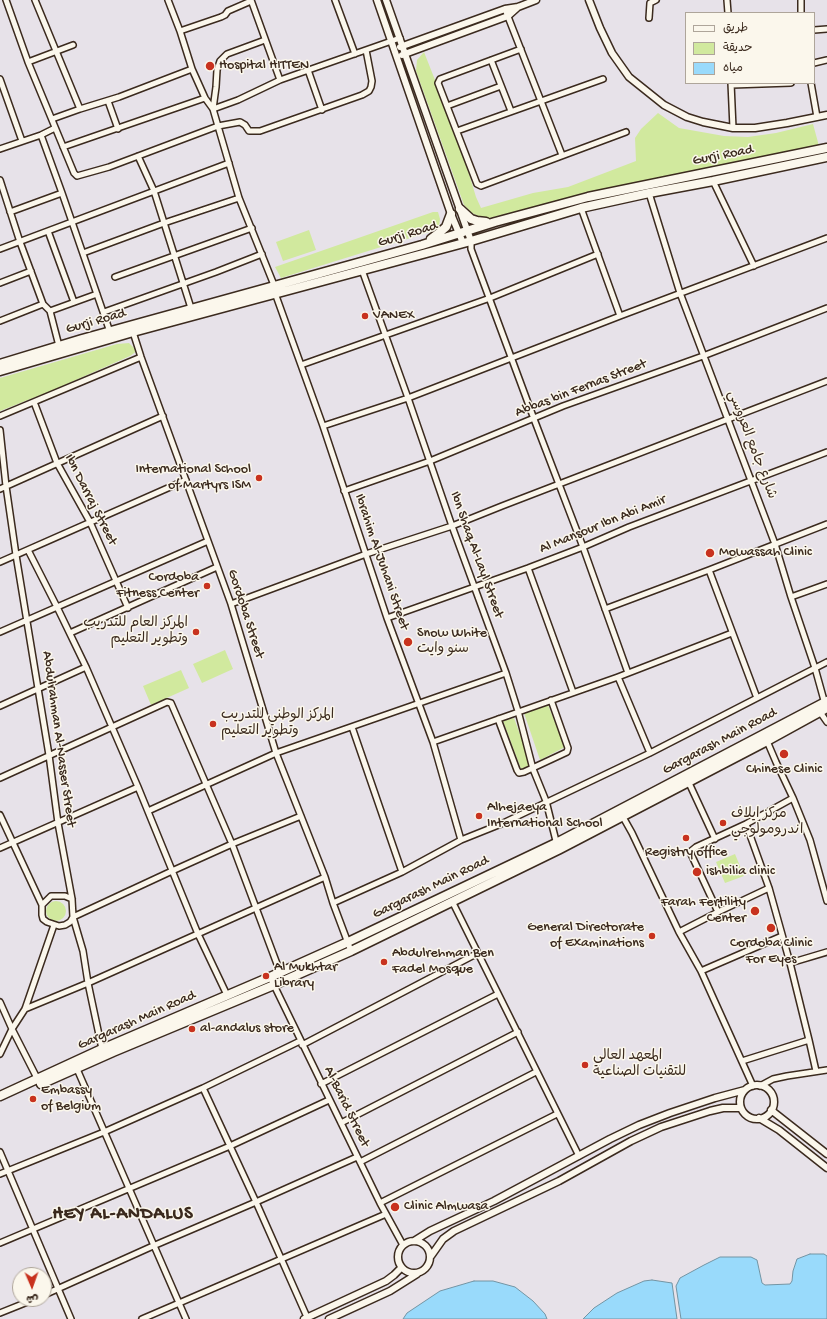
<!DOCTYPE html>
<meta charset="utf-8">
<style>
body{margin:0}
#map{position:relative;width:827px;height:1319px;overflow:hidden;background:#e7e2e9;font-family:"Gochi Hand","Playpen Sans Arabic",sans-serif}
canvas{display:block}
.legend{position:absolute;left:685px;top:12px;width:130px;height:72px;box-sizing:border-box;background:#fbf7ec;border:1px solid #aea59a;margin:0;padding:5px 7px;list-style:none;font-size:12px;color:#3b2a1e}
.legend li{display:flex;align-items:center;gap:8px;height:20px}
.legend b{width:20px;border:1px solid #aea59a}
.north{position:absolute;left:12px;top:1267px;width:40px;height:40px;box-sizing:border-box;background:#fbf7ec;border:1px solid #aea59a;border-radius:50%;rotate:178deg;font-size:11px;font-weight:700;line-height:16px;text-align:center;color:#3b2a1e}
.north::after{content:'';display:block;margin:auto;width:14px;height:18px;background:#c8321e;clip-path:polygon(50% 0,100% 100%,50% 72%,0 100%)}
</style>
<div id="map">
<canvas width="827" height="1319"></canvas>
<ul class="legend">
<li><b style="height:5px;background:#fbf7ec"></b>طريق</li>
<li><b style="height:11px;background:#d1e99e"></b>حديقة</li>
<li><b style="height:11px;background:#99dafb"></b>مياه</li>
</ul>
<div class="north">ش</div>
</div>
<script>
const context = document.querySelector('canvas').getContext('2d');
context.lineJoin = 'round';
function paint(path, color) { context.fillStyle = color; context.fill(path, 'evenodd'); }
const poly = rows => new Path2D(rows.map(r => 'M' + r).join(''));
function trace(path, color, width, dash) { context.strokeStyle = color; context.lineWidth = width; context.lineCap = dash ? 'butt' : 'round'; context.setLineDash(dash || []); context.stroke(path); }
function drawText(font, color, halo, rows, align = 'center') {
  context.font = font + ' "Gochi Hand","Playpen Sans Arabic",sans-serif'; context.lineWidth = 3; context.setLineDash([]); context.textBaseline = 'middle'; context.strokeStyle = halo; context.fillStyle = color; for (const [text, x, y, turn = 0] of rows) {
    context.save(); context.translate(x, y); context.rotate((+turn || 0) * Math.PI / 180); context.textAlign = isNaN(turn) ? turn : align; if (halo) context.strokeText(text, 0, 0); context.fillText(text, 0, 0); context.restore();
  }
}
paint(poly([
 [424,52,459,141,476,197,481,208,533,193,568,187,636,161,635,138,641,129,658,113,679,128,724,136,748,137,776,133,813,124,819,146,627,185,485,219,472,213,464,205,416,71,417,60],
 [433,212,438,212,440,219,439,226,436,230,281,278,275,267],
 [309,230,316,250,283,261,276,242],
 [129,343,137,351,130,356,51,391,0,411,0,378,117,344],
 [225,650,233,669,202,683,193,664],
 [181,670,189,688,151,705,143,686],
 [548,705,565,747,540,760,523,710],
 [514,718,531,765,521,769,503,721],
 [735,854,744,876,725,883,716,862],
 '46 911a10 10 0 1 1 20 0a10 10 0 1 1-20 0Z'
]), '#d1e99e');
const water = poly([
 [810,1254,824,1254,827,1256,827,1319,681,1319,676,1286,680,1278,704,1265,720,1257,751,1257,757,1260,762,1283,765,1285,790,1284,792,1281,793,1271,797,1259,810,1254],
 [652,1280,672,1283,677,1319,583,1319,594,1308,617,1293,644,1281,652,1280],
 [474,1281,493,1281,515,1287,533,1301,545,1314,547,1319,403,1319,407,1313,440,1291,474,1281]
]);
paint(water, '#99dafb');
trace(water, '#7394a3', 1);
const minor = poly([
 [6,0,28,62,74,173,77,176,109,167,218,126,240,122,245,125,249,131,260,131,362,95,369,91,371,87,372,81,366,50],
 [35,0,80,109],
 [168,0,180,31,192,69,205,98,213,109,239,198,274,285],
 [251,0,280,80],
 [335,0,355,54],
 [727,0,728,13],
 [801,0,801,13],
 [505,9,562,155],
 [649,18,650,3,656,0],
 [814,30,827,29],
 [180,31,221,17,225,15,228,11,251,1],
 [521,49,440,79,438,83,477,184,481,186,626,132],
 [491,60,511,111],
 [28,62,73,45],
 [814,63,827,60],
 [308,70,322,110],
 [0,79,22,141],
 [731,83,733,128],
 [811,83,817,117],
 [732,85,791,83],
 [108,101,118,129],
 [447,106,501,86],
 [213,109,238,100,280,80,400,38],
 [213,109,216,87,217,70,220,61,227,54,265,40],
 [52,119,80,109,119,97,192,69],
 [457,131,603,79],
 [41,135,62,193,110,332],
 [63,147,205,98],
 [0,149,41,135,55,128],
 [138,156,154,191,191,308],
 [0,180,20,242,43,304,50,311,59,346],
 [713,181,754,266],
 [649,193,680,293,775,544,791,597,815,668,825,704],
 [581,208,620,316],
 [10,212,62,193],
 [48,231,74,302],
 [471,241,471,249,534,419,583,547,628,673],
 [0,249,229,163],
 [83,253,164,223,239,198],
 [362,270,408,398,452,526,506,673,518,711,533,769,546,801,557,845],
 [115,277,252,228],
 [0,283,31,271],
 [275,293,323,426,387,618,433,742,461,840],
 [50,311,97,294],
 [104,312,216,272,262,254],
 [0,321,43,304],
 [133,332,141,357,231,604,276,753,325,877,333,903,351,951],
 [301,365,490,298,598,254],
 [34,402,57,463,90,522,128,608],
 [0,416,141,357],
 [323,426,408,398,620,316,827,238],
 [0,430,6,486,16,555,49,755,58,823,72,899,73,917,83,951,88,983,102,1049],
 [0,489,163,416],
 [344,491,430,461,563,406,703,356,827,308],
 [28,550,57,607,86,667,138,787,198,934,227,995],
 [0,562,186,480],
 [528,568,573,692],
 [709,570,757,698],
 [791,597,827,584],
 [231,604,366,554,452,526,502,506,827,381],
 [605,609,709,570,827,524],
 [387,618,528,568,583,547,629,527,827,452],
 [0,632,208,541],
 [70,633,217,567],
 [618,677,650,753],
 [0,706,86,667],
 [820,712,827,722],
 [498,719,517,770,519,773,524,772,567,752,568,748,551,700],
 [352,727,402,872],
 [767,741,776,762,793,798,810,840,827,901],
 [433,742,618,677,732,633],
 [0,778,167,702,171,703,232,844,280,972],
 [689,783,715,839],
 [148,811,276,753,506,673],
 [0,815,42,905,42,915,43,919,47,922,59,926,65,925,70,922,73,917,172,871,232,844,301,816],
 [623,817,632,833,679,932,701,971,753,1086],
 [746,824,769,888,790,963,809,1040,816,1071],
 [0,848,138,787],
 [452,901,579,1156],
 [333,903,402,872,461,840,501,824,650,753,827,662],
 [42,905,51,896,65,896,72,899],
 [718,912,691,854,691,851,696,847,746,824,793,798],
 [679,932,718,912,769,888],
 [790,963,827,952],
 [701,971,782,936],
 [270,977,380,1203,403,1245],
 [0,1002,12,1029,38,1080],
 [25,1009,88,983,325,877],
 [302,1045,478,953],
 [0,1054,12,1029,25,1009,54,925],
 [742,1061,809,1040],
 [77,1069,186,1319],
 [321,1084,498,994],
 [760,1086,773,1079,787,1076,827,1070],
 [203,1088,256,1202,307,1317],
 [341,1123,518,1032],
 [0,1152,71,1319],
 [360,1162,536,1072],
 [0,1174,104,1132,203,1088,300,1041],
 [380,1203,557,1114],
 [0,1243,230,1146,329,1100],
 [44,1295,153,1246,256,1202,357,1157],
 [0,1313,35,1299],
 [142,1319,386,1214]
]);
const tertiary = poly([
 [377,0,451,214,463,243],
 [386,0,471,241],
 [589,0,600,28,612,53,629,77,664,105,687,117,703,122,733,128,755,128,787,123,827,115],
 [400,47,505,9,518,7,536,0],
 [402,55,508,16,518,7],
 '740 1102a17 17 0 1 1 34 0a17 17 0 1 1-34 0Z',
 [771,1110,827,1154],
 [759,1118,779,1130,827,1168],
 '398 1257a16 16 0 1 1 32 0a16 16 0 1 1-32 0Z',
 [414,1241,430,1231,494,1201,610,1139,639,1125,670,1113,715,1098,745,1090],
 [431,1256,443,1239,454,1231,559,1181,631,1141,661,1127,710,1111,723,1108,741,1108],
 [304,1319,386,1281,394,1275,401,1268],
 [329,1319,390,1291,417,1274]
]);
const primary = poly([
 [41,1084,113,1052,274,985,351,951,558,850,767,741,827,708],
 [0,1096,102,1049,270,977,348,942,556,843,827,701]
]);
const trunk = poly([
 [460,209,471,219,477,221,486,222],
 [431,239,439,233,446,227,451,214],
 [0,364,82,339,361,262,422,245,495,222,588,197,827,148],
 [0,371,133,332,471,241,581,208,649,193,713,181,827,157]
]);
trace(minor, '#3b2a1e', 8);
trace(tertiary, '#3b2a1e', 9);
trace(primary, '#3b2a1e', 11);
trace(trunk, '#3b2a1e', 11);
trace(minor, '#fbf7ec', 5);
trace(tertiary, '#fbf7ec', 6);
trace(primary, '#fbf7ec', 8);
trace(trunk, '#fbf7ec', 8);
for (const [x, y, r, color] of [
 [210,66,5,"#c8321e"],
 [365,316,4,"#c8321e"],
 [259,478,4,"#c8321e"],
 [710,553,5,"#c8321e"],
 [207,586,4,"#c8321e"],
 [196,632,4,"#c8321e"],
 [408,642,5,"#c8321e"],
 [213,724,4,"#c8321e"],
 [784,754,5,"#c8321e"],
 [479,816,4,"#c8321e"],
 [723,823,4,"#c8321e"],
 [686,838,4,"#c8321e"],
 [697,872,5,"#c8321e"],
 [755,911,5,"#c8321e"],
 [771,928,5,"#c8321e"],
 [652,936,4,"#c8321e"],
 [384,962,4,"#c8321e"],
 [266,976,4,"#c8321e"],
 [192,1029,4,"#c8321e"],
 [585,1065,4,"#c8321e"],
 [33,1099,4,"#c8321e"],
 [395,1207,5,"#c8321e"]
]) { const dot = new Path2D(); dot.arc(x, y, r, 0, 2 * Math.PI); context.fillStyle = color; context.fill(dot); trace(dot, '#fbf7ec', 1.5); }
drawText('14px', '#3b2a1e', '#fbf7ec', [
 ["Hospital HITTEN",219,66],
 ["VANEX",373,316],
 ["International School",251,470,"right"],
 ["of Martyrs ISM",251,486,"right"],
 ["Mowassah Clinic",719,553],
 ["Cordoba",199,578,"right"],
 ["Fitness Center",199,594,"right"],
 ["المركز العام للتدريب",188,624,"right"],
 ["وتطوير التعليم",188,640,"right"],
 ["Snow White",417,634],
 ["سنو وايت",417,650],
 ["المركز الوطني للتدريب",221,716],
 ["وتطوير التعليم",221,732],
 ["Chinese Clinic",784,770,"center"],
 ["Alhejaeya",487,808],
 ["International School",487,824],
 ["مركز ايلاف",731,815],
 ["اندرومولوجي",731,831],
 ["Registry office",686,853,"center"],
 ["ishbilia clinic",706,872],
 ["Farah Fertility",746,903,"right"],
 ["Center",746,919,"right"],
 ["General Directorate",644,928,"right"],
 ["of Examinations",644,944,"right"],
 ["Cordoba Clinic",771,944,"center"],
 ["For Eyes",771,960,"center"],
 ["Abdulrehman Ben",392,954],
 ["Fadel Mosque",392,970],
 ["Al Mukhtar",274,968],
 ["Library",274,984],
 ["al-andalus store",200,1029],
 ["المعهد العالي",593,1057],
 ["للتقنيات الصناعية",593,1073],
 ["Embassy",41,1091],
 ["of Belgium",41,1107],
 ["Clinic Almwasa",404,1207]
], 'left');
drawText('14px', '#3b2a1e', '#fbf7ec', [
 ["Gurji Road",723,156,-11],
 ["Gurji Road",408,235,-17],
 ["Gurji Road",96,322,-16],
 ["Abbas bin Fernas Street",581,389,-21],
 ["شارع جامع العروسي",751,445,69],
 ["Ibn Darraj Street",90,500,63],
 ["Al Mansour Ibn Abi Amir",603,525,-22],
 ["Ibn Shaq Al-Layl Street",476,555,70],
 ["Ibrahim Al-Juhani Street",381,562,71],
 ["Gordoba Street",245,614,72],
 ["Abdulrahman Al-Nasser Street",58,739,82],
 ["Gargarash Main Road",720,742,-28],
 ["Gargarash Main Road",431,888,-26],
 ["Gargarash Main Road",137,1021,-24],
 ["Al-Barid Street",346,1107,64]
]);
context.letterSpacing = '1px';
drawText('bold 18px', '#3b2a1e', '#fbf7ec', [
 ["HEY AL-ANDALUS",123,1215]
]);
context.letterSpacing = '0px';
</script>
